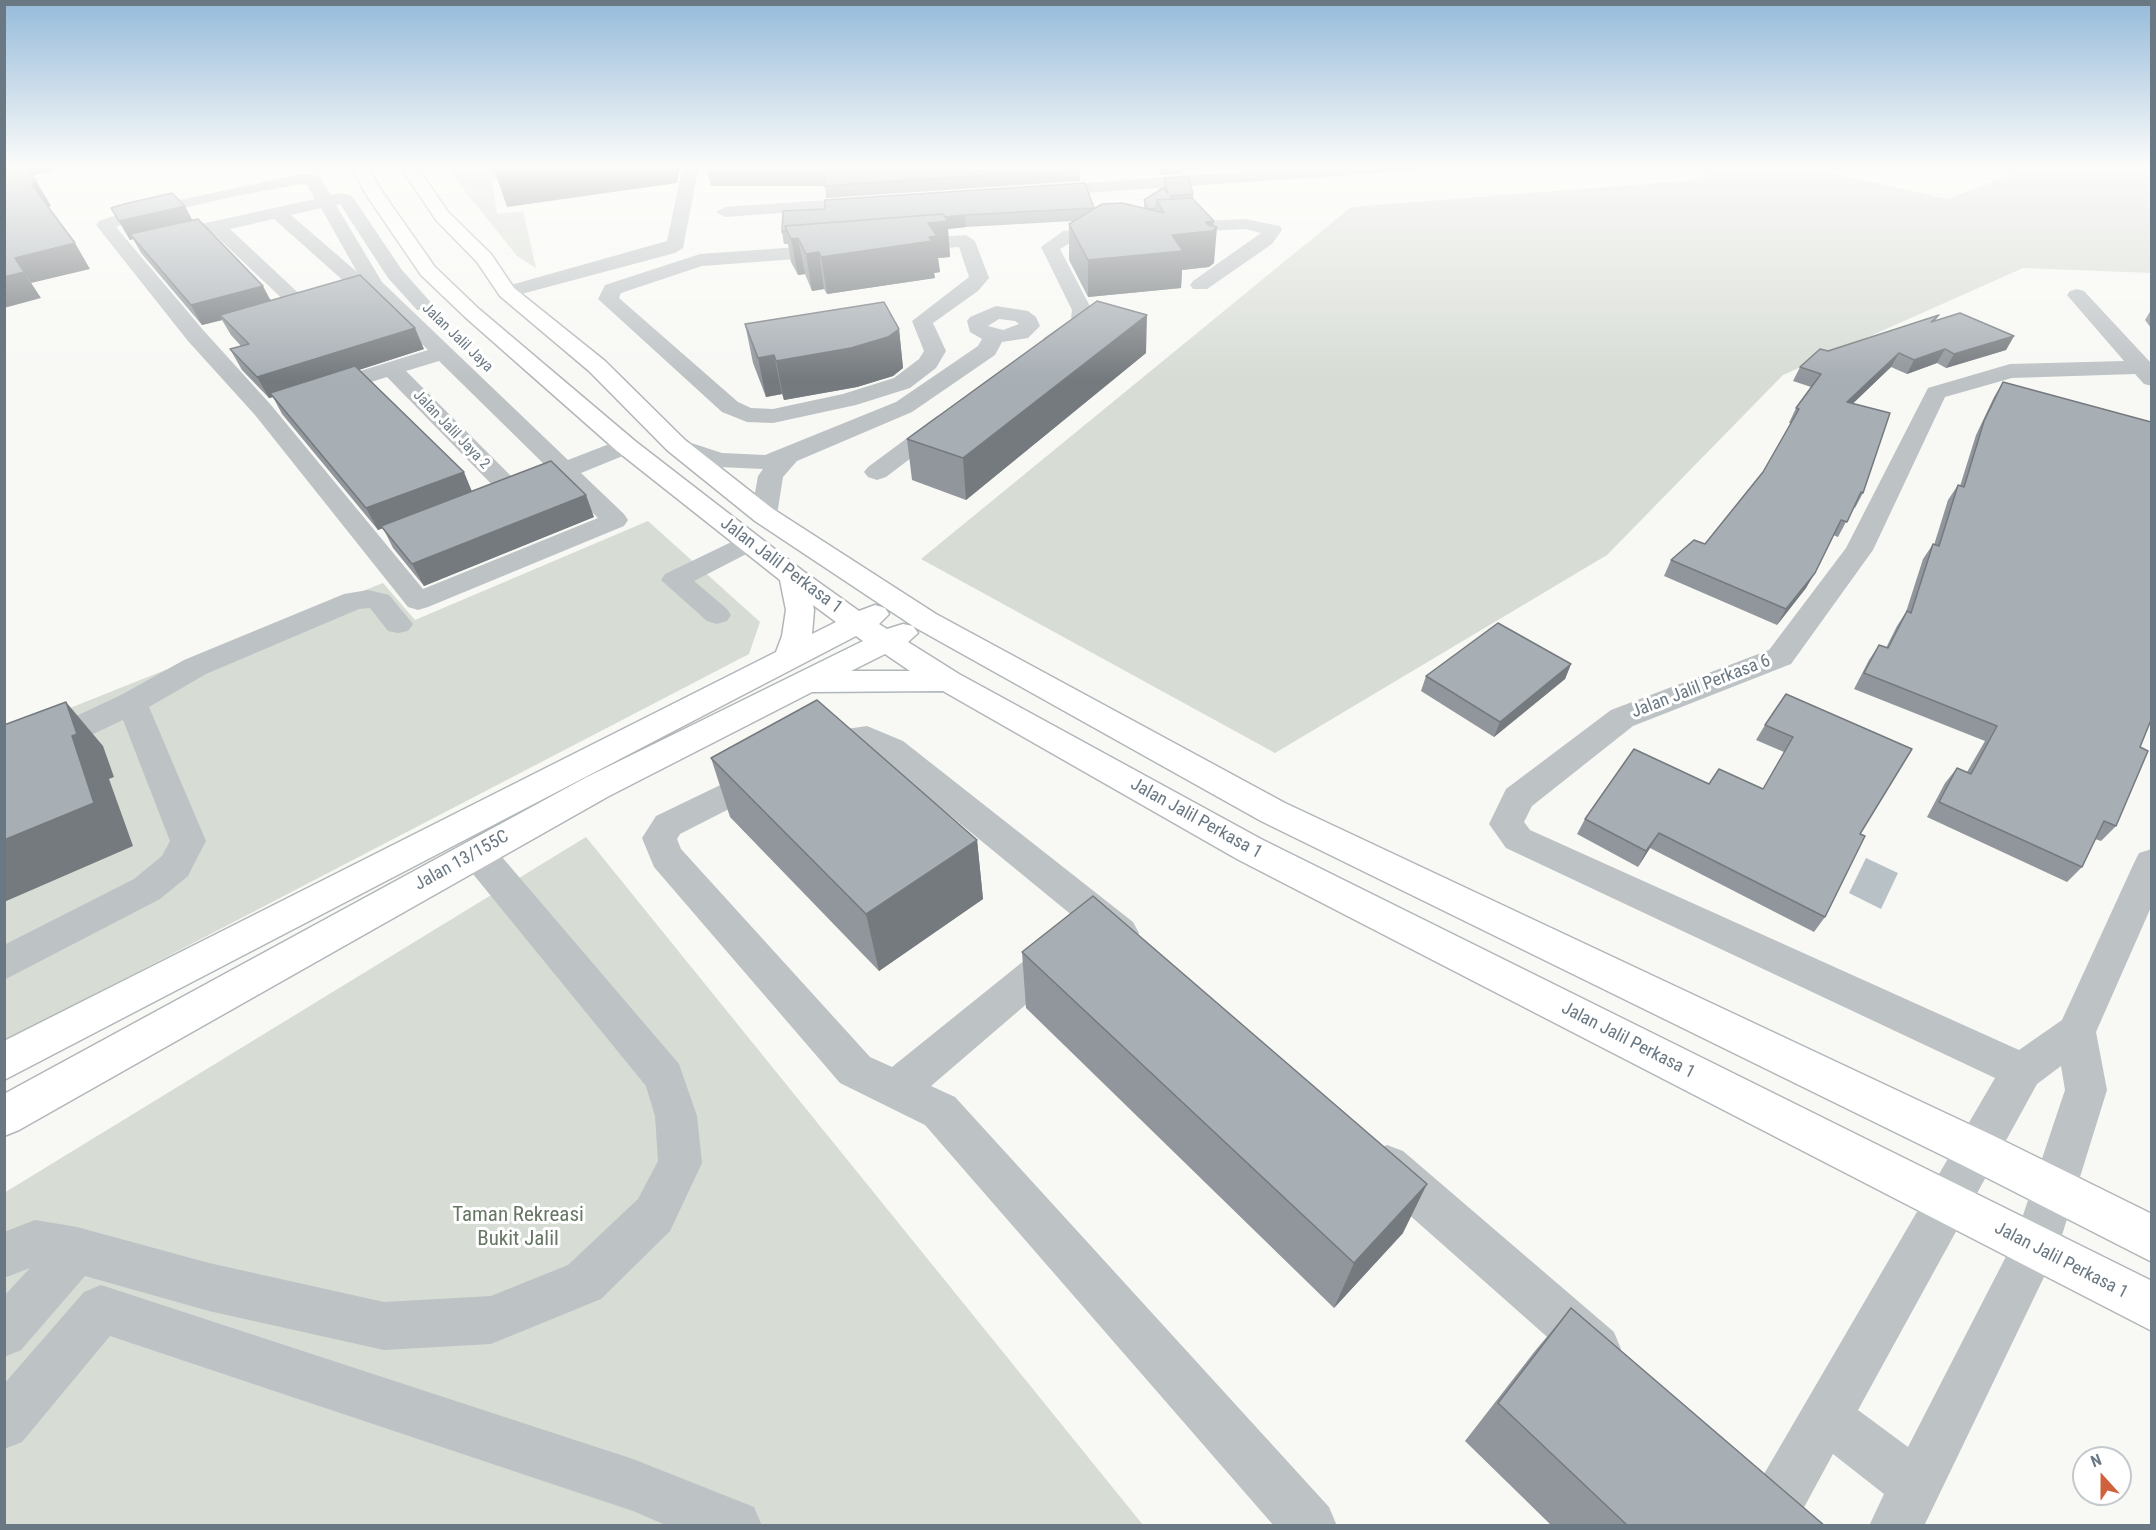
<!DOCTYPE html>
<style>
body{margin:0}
#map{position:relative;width:2156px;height:1530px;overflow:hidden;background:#f8f8f5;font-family:"Roboto Condensed",sans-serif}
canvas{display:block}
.frame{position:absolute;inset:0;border:6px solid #6a7883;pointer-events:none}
.north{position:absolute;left:2072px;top:1446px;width:60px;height:60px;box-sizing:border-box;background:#fff;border:2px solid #c3c9cd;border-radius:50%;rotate:339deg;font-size:16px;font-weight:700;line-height:24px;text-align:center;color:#6a7883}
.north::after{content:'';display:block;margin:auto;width:21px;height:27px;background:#d0613d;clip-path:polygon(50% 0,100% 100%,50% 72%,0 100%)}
</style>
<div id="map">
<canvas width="2156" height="1530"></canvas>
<div class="frame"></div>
<div class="north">N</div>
</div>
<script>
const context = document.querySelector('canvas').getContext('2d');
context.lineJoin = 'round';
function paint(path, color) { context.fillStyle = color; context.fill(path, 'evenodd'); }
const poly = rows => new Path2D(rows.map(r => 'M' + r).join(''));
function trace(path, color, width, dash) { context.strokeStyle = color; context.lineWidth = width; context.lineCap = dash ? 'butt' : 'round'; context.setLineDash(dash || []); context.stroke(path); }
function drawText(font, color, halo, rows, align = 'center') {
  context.font = font + ' "Roboto Condensed",sans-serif'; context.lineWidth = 6; context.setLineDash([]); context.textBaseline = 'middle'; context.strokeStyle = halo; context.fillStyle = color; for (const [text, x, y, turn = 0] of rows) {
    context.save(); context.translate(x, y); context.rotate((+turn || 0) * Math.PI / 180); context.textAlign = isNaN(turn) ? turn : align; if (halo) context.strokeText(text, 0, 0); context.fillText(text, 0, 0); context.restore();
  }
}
paint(poly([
 [444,165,553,165,554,169,492,179,497,214,523,211,536,268,517,256],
 [1727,165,1795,165,1947,199,2037,165,2151,165,2151,273,2023,268,1783,375,1607,555,1275,753,921,559,1351,207,1696,180],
 [648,521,760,622,749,654,5,1041,5,734,383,583,415,620],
 [586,837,1143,1525,5,1525,4,1193]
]), '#d7dcd5');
paint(poly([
 [1866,858,1898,873,1881,909,1849,893]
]), '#b8c2c6');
const major = poly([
 [351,165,367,165,383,193,435,267,479,309,635,441,803,571,859,611,875,605,885,608,889,614,879,624,887,629,903,624,913,626,918,633,908,642,959,674,1261,839,2152,1281,2152,1331,1237,859,943,691,812,692,609,796,19,1130,4,1136,4,1094,585,778,863,641,856,636,4,1080,4,1041,776,652,782,636,786,610,780,580,617,451,465,317,421,275,365,193,351,165],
 [813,605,836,622,812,634,814,610,813,605],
 [885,654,910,671,851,671,885,654],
 [399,165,416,165,448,212,491,254,514,288,605,361,685,440,773,509,936,614,1285,803,1992,1135,2152,1214,2152,1262,1962,1165,1261,821,916,628,755,521,667,450,589,371,500,296,477,262,436,220,399,165]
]);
trace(major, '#b1b6b9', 3);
paint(poly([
 [683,165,699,165,683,248,675,253,514,296,500,296,497,292,500,288,667,241,683,165],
 [1347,165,1433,165,1425,170,1041,196,1032,191,1041,186,1347,165],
 [302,174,319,176,331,195,342,193,352,196,402,270,434,306,431,310,417,310,388,278,340,204,336,205,382,282,568,460,617,441,626,439,635,441,638,446,635,451,581,473,624,514,628,520,624,526,428,607,418,610,408,607,255,415,188,341,96,225,99,221,128,211,302,174],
 [302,184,307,185,315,199,210,222,158,235,156,239,165,245,213,233,293,309,307,309,310,305,307,301,230,229,274,219,356,292,370,292,428,350,315,385,312,390,315,395,323,397,387,377,502,495,511,498,520,495,524,490,520,485,406,371,439,361,548,468,538,472,534,477,538,482,547,485,560,481,598,518,423,589,271,405,204,331,116,227,134,220,231,197,302,184],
 [321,208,357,272,291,215,321,208],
 [870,197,876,198,879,202,876,206,725,217,716,212,725,207,870,197],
 [1245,219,1280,226,1282,230,1272,244,1207,289,1193,289,1190,285,1193,281,1261,233,1245,229,1168,233,1159,227,1162,223,1245,219],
 [1113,225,1122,231,1120,235,1075,240,1060,249,1092,310,1091,321,1060,348,1044,348,1041,343,1044,338,1071,319,1072,310,1041,247,1063,231,1113,225],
 [966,235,975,241,989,278,978,291,933,323,946,351,936,368,910,388,856,405,773,423,747,422,722,412,598,299,605,285,700,254,966,235],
 [959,247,969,277,912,321,924,351,919,359,894,378,843,394,773,409,751,408,738,402,619,298,621,293,702,266,959,247],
 [2077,289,2084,291,2150,362,2152,386,2144,384,2135,374,2012,378,1945,397,1873,550,1791,664,1633,726,1532,806,1524,822,1530,830,2019,1050,2062,1020,2134,863,2139,853,2152,849,2152,905,2096,1032,2107,1090,2058,1248,1924,1526,1869,1526,1884,1494,1833,1454,1795,1524,1761,1526,1757,1524,1749,1505,1757,1486,1995,1078,1506,848,1489,824,1506,789,1611,710,1769,650,1846,548,1928,388,2010,364,2124,361,2067,295,2070,291,2077,289],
 [2061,1066,2065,1090,2015,1239,1908,1447,1858,1410,2037,1084,2061,1066],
 [996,306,1028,311,1036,317,1040,326,1028,338,1002,342,995,355,912,412,797,461,783,477,777,515,773,521,764,523,755,521,751,515,758,476,763,469,719,467,667,450,664,445,667,440,676,438,722,453,765,455,896,402,978,346,982,339,970,332,967,321,970,317,996,306],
 [999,319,1015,321,1019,324,1003,330,988,326,999,319],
 [945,414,953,416,957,421,953,426,886,477,877,480,868,477,864,472,868,467,937,416,945,414],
 [748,534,758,536,761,542,758,548,694,581,727,609,731,615,727,621,717,624,707,621,661,580,665,574,748,534],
 [368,590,389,595,413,624,408,631,398,633,388,631,370,608,359,609,206,674,149,707,206,841,193,866,188,876,160,899,4,980,4,945,134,879,162,856,170,841,123,720,4,776,4,750,121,695,184,660,344,594,368,590],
 [867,726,903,741,1133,922,1139,933,1133,944,1120,948,1107,944,879,757,863,749,837,752,817,760,805,756,801,748,805,740,819,733,867,726],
 [764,764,776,767,781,776,776,785,680,834,677,839,681,849,870,1057,892,1067,1046,943,1059,938,1072,943,1078,954,1072,965,931,1086,955,1097,1329,1507,1337,1526,1274,1526,925,1125,840,1083,654,867,642,838,656,816,764,764],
 [477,839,490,843,679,1064,697,1116,702,1163,670,1231,601,1299,491,1344,384,1350,209,1311,85,1276,21,1350,4,1357,4,1296,30,1268,4,1278,4,1232,35,1220,77,1227,209,1263,384,1302,491,1296,568,1265,638,1199,658,1161,655,1116,646,1086,464,863,459,853,464,843,477,839],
 [1387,1145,1403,1151,1614,1332,1621,1349,1614,1366,1597,1373,1580,1366,1371,1181,1365,1166,1371,1151,1387,1145],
 [101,1285,633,1459,754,1507,762,1526,668,1526,633,1511,110,1336,22,1442,4,1449,4,1384,84,1292,101,1285]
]), '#bdc2c5');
paint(major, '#fff');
paint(poly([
 [1158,165,1182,165,1183,174,1160,175],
 [1080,169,1080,181,826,198,825,186,711,186,708,173],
 [1164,178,1193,194,1193,198,1213,226,1214,263,1209,267,1182,270,1181,288,1088,297,1069,260,1069,224,1074,221,966,227,948,229,950,257,938,258,940,272,934,273,935,278,827,294,824,289,812,291,805,274,798,275,791,262,788,244,784,244,782,232,783,211,1094,208,1094,209,1144,208,1144,200,1164,189],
 [111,208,192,220,271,300,424,349,359,370,472,491,594,517,424,586,393,548,383,528,378,530,282,414,273,397,269,398,242,370,230,349,241,346,231,335,222,320,202,325,141,253,133,239,130,240],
 [2151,310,2151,328,2145,320],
 [1939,315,1935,321,2014,336,2006,350,1946,368,1937,363,1907,374,1891,367,1853,403,1863,493,1855,508,1854,507,1838,537,1833,535,1806,588,1777,625,1664,576,1671,560,1705,544,1763,472,1791,423,1789,423,1796,408,1811,387,1793,381,1800,367,1828,351],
 [745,324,899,329,903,368,893,376,857,387,784,400,782,394,766,397,753,363],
 [1146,353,966,500,912,480,907,439],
 [2003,382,2140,747,2116,826,2101,841,2095,839,2082,867,2067,882,1927,817,1945,783,1957,768,1967,772,1985,741,1854,689,1869,660,1879,645,1886,648,1897,626,1906,612,1923,559,1933,544,1934,545,1948,500,1958,485,1960,486,1976,435,1994,397],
 [1571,664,1565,679,1494,737,1421,691,1426,676],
 [1786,694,1860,834,1825,917,1814,932,1650,848,1638,867,1577,834,1585,819,1709,784,1763,789,1784,752,1756,740,1765,725],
 [711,758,977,840,983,899,879,971,730,817],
 [1022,952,1403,1233,1334,1308,1026,1008],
 [1571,1308,1825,1526,1552,1526,1465,1441,1535,1351]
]), '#90969b');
paint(poly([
 [23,165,50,165,54,171,30,176],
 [549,165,680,165,680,168,677,183,507,207,495,172],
 [37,182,51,206,46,208,31,184],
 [185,206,195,225,130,234,133,239,130,240,119,221],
 [965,215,966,227,948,229,950,257,938,258,940,272,934,273,935,278,827,294,821,257,932,218],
 [1214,221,1213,230,1217,227,1214,263,1209,267,1182,270,1181,288,1088,297,1088,260,1172,235,1206,222],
 [798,238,805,274,798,275,791,239],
 [75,243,90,269,31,283,15,258],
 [819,252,824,289,812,291,806,254],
 [24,272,41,298,4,308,4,277],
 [263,286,273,305,220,315,222,320,202,325,191,305],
 [1147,315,1146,353,966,500,963,458],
 [415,328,424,349,274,397,270,393,273,397,269,398,257,377],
 [899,329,903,368,893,376,857,387,784,400,776,361],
 [2014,336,2006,350,1946,368,1954,354],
 [1945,349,1937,363,1907,374,1914,360],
 [1899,353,1891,367,1840,416,1847,402],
 [774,355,782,394,766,397,758,358],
 [464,472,473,494,381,526,383,528,378,530,366,508],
 [586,495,594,517,424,586,412,564],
 [1815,573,1806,588,1777,625,1786,609],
 [1571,664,1565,679,1494,737,1500,722],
 [66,702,103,746,114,777,109,779,133,846,4,902,4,840,72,736],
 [1659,833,1650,848,1638,867,1646,851],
 [977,840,983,899,879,971,866,914],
 [1427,1184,1403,1233,1334,1308,1354,1263]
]), '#757a7e');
const building = poly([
 [4,165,24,165,37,182,31,184,75,243,15,258,24,272,4,277,4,165],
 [494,165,549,165,495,172,494,165],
 [714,165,1078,165,1080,169,824,186,824,174,708,173,714,165],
 [1160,165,1182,165,1183,168,1161,169,1160,165],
 [1188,176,1193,194,1170,196,1173,199,1157,200,1156,208,1148,209,1144,200,1163,188,1168,194,1164,178,1188,176],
 [1085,183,1094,208,965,215,945,217,943,214,785,226,786,231,782,232,783,211,825,209,825,200,1085,183],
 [172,193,185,206,119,221,111,208,124,204,172,193],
 [1192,198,1214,221,1206,222,1208,225,1217,227,1212,231,1172,235,1183,251,1088,260,1069,224,1102,204,1122,203,1164,213,1157,200,1192,198],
 [943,214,948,221,928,223,937,236,929,237,932,241,821,257,819,252,806,254,798,238,791,239,785,226,943,214],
 [198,219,263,286,191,305,130,234,198,219],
 [360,275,415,328,257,377,230,349,249,344,220,315,360,275],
 [1097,301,1147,315,963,458,907,439,1097,301],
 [884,302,899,329,888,337,851,348,776,361,774,355,758,358,745,324,884,302],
 [1960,313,2014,336,1954,354,1945,349,1914,360,1899,353,1847,402,1890,413,1863,493,1861,492,1847,522,1841,520,1815,573,1786,609,1671,560,1694,540,1705,544,1763,472,1799,409,1796,408,1821,374,1800,367,1820,349,1828,351,1939,315,1931,322,1960,313],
 [355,366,464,472,366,508,270,393,355,366],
 [2003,382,2151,422,2151,720,2140,747,2148,751,2116,826,2104,821,2082,867,1939,802,1957,768,1971,774,1997,726,1864,673,1879,645,1888,648,1907,611,1911,613,1933,544,1939,546,1958,485,1964,487,1984,421,2003,382],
 [551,461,586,495,412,564,381,526,551,461],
 [1498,623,1571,664,1500,722,1426,676,1498,623],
 [1786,694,1912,749,1860,834,1865,836,1825,917,1659,833,1646,851,1585,819,1634,749,1709,784,1719,769,1763,789,1793,737,1765,725,1786,694],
 [817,700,977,840,866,914,711,758,817,700],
 [66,702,77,734,72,736,94,803,4,840,4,725,66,702],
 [1093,896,1427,1184,1354,1263,1022,952,1093,896],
 [1571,1308,1825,1526,1628,1526,1498,1403,1571,1308]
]);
paint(building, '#a7aeb4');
trace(building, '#757a7e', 1.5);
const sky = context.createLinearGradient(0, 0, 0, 379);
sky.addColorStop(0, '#95bada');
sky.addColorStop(0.44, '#fcfcfa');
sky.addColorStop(1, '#fcfcfa00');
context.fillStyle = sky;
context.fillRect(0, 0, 2156, 379);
drawText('15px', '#6a7883', '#fff', [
 ["Jalan Jalil Jaya",457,338,44],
 ["Jalan Jalil Jaya 2",451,430,46]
]);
drawText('18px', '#6a7883', '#fff', [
 ["Jalan Jalil Perkasa 1",781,566,37],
 ["Jalan Jalil Perkasa 6",1701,687,-21],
 ["Jalan Jalil Perkasa 1",1196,819,29],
 ["Jalan 13/155C",462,861,-29],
 ["Jalan Jalil Perkasa 1",1628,1041,27],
 ["Jalan Jalil Perkasa 1",2061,1261,27]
]);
drawText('21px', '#677664', '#fff', [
 ["Taman Rekreasi",518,1216],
 ["Bukit Jalil",518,1240]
]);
</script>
